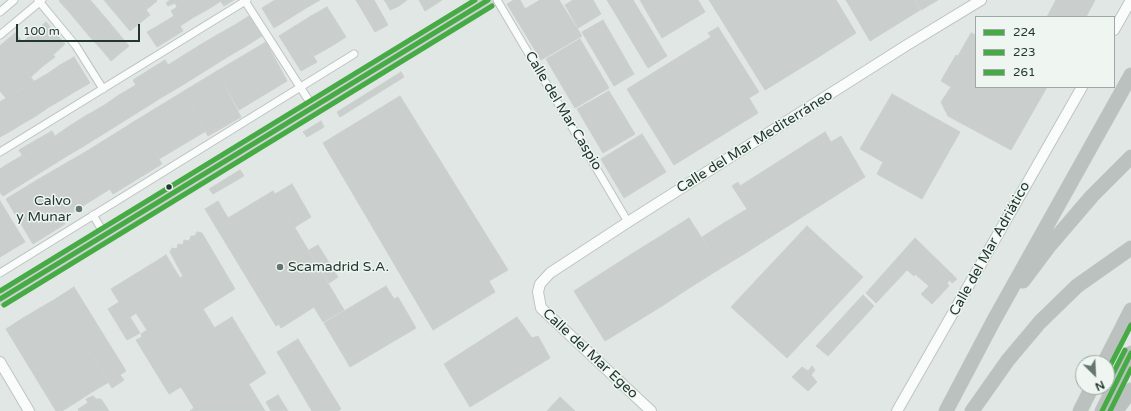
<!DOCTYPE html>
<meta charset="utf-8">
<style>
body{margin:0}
#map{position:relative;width:1131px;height:411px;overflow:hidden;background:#e1e7e4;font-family:"Varela Round",sans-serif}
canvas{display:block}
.legend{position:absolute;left:975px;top:16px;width:140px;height:72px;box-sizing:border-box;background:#eff6f2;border:1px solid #9daaa4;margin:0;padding:5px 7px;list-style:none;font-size:12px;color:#223730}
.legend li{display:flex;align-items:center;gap:8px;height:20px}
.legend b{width:20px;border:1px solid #9daaa4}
.north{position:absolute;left:1075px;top:355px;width:40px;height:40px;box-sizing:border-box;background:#eff6f2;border:1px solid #9daaa4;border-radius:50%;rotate:156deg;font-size:11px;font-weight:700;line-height:16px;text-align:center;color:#223730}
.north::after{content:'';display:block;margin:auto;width:14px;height:18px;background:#65756f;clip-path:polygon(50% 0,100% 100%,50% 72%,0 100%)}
.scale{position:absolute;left:16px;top:24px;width:124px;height:18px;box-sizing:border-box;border:2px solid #223730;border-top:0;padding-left:5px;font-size:12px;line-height:14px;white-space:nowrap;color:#223730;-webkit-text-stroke:3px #eff6f2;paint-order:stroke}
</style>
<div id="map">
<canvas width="1131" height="411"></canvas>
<ul class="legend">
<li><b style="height:5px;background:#46aa45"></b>224</li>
<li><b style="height:5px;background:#46aa45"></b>223</li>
<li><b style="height:5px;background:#46aa45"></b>261</li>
</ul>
<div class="north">N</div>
<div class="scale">100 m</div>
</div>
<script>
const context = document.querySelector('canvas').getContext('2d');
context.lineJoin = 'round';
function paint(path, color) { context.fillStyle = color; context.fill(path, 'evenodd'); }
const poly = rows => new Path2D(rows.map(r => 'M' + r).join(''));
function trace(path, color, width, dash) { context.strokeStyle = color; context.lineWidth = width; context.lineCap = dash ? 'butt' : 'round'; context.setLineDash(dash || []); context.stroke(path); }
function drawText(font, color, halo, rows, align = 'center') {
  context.font = font + ' "Varela Round",sans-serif'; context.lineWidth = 3; context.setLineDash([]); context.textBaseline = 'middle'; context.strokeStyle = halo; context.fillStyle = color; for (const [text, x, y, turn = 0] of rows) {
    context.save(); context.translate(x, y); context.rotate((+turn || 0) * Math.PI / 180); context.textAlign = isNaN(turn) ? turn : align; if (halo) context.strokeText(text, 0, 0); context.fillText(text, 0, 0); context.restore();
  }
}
const building = poly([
 [60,0,85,0,70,13,59,1,60,0],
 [85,0,90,0,98,9,80,25,70,13,85,0],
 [104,0,156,0,157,1,146,10,150,15,130,31,104,0],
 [170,0,183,0,194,17,180,26,171,11,177,7,175,3,168,6,166,3,170,0],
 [183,0,201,0,207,10,194,17,183,0],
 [201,0,220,0,221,1,207,10,201,0],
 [220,0,234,0,224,6,220,0],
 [275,0,279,0,290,18,274,28,262,8,275,0],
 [279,0,301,0,306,8,290,18,279,0],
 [301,0,320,0,306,8,301,0],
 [356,0,374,0,388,25,375,32,356,0],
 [384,0,394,0,387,4,384,0],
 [394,0,396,0,399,6,390,10,387,4,394,0],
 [396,0,407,0,399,6,396,0],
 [419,0,442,0,425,11,419,0],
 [514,0,520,0,525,9,540,0,559,0,582,36,541,60,507,4,514,0],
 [573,0,593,0,601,14,578,28,565,5,573,0],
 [607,0,633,0,667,56,648,68,607,0],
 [640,0,698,0,705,12,662,38,640,0],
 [709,0,735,0,716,11,709,0],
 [735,0,781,0,817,58,765,90,716,11,735,0],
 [781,0,836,0,856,33,817,58,781,0],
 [846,0,915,0,920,10,870,41,846,0],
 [916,0,938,0,921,10,916,0],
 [1056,0,1095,0,1086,17,1047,17,1056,0],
 [327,7,346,37,330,47,311,16,327,7],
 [98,9,109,22,90,37,80,25,98,9],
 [174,16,183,31,170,39,161,24,174,16],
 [249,16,262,36,246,46,233,26,249,16],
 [311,16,330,47,314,56,295,26,311,16],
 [603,20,634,74,614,86,582,32,603,20],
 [46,22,65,44,53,55,34,32,46,22],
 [109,22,119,34,101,49,90,37,109,22],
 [161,24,170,39,157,47,147,32,161,24],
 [233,26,246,46,229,56,217,35,233,26],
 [295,26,317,62,301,71,279,36,295,26],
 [718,27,759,92,749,98,758,113,674,165,627,89,711,37,708,33,718,27],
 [34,32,55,57,43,66,23,42,34,32],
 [15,33,43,66,31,77,2,44,15,33],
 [971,33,976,35,976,87,1047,87,1011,150,948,116,941,102,951,87,941,81,956,55,958,56,971,33],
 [119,34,129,46,111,61,101,49,119,34],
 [217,35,229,56,213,66,200,45,217,35],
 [580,39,609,88,575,108,546,59,580,39],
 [266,42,287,81,239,110,217,71,266,42],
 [2,44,34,81,21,90,0,65,0,46,2,44],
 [200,45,213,66,197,76,184,55,200,45],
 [184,55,197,76,181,86,168,65,184,55],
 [74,57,90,83,76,91,60,65,74,57],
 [165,60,181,86,164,96,149,70,165,60],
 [0,65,21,90,6,98,0,91,0,65],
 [60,65,76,91,63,99,47,74,60,65],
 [149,70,164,96,148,106,133,80,149,70],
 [217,71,241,117,208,136,184,91,217,71],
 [401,72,404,77,340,117,337,112,401,72],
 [47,74,63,99,49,107,33,82,47,74],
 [33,82,49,107,36,116,20,90,33,82],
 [136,85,148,106,132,116,119,95,136,85],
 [20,90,36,116,22,124,6,98,20,90],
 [184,91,206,131,159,159,135,121,184,91],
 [609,91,635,134,603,153,577,109,609,91],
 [892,94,960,132,922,199,877,174,883,162,860,149,892,94],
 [119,95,132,116,116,126,103,106,119,95],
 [400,96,508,270,489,281,495,292,433,330,323,143,400,96],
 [6,98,22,124,9,132,0,118,0,102,6,98],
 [103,106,116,126,100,136,87,115,103,106],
 [87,115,100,136,84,146,71,125,87,115],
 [0,118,9,132,0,137,0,118],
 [135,121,162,164,113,194,87,151,135,121],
 [321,121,324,127,307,137,303,132,321,121],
 [71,125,84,146,67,156,55,136,71,125],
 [52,131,67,156,51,166,36,140,52,131],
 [825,132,831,142,841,136,865,177,744,254,724,223,747,209,732,186,738,182,740,186,825,132],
 [642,134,666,172,624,198,601,159,642,134],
 [36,140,51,166,35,176,19,150,36,140],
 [87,151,110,189,62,219,37,180,87,151],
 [23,155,35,176,19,186,6,165,23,155],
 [6,165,19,186,3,196,0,192,0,169,6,165],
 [240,170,244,176,213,194,209,189,240,170],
 [37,180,65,224,33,244,6,199,37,180],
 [292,184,311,217,295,227,275,194,292,184],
 [273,191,344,310,323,322,314,307,281,328,279,324,276,326,205,209,218,201,228,218,273,191],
 [0,201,25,242,0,257,0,201],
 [689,218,721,268,683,292,651,242,689,218],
 [724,223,744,254,721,268,702,237,724,223],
 [807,226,863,277,787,358,731,307,807,226],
 [197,232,202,233,235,289,203,309,183,276,170,252,172,248,177,249,178,244,183,245,184,240,189,241,191,236,195,236,197,232],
 [915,238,957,279,952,283,950,280,947,283,949,286,932,304,921,294,929,286,915,274,914,276,907,270,876,303,866,293,915,238],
 [651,242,683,292,662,306,630,255,651,242],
 [318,245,338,277,329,283,309,250,318,245],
 [166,255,180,278,183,276,265,411,190,411,194,408,181,387,169,394,136,340,142,337,141,334,147,330,136,313,130,317,140,333,127,340,108,309,119,302,111,289,166,255],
 [630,255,662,306,605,341,574,291,630,255],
 [386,286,394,299,398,297,416,328,350,367,324,323,386,286],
 [74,287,126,371,120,375,124,380,112,388,57,298,74,287],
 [863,295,874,306,828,356,816,346,863,295],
 [57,298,109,382,92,392,40,308,57,298],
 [40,308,92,392,75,403,23,318,40,308],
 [232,317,266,373,249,384,214,328,232,317],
 [517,317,532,338,538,336,550,358,470,407,444,364,517,317],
 [23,318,75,403,62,411,56,411,6,329,23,318],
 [298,339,341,409,338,411,312,411,277,352,298,339],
 [812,366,815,370,811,375,817,382,808,391,792,377,802,367,808,371,812,366],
 [278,395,288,411,271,411,266,402,278,395],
 [93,396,96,399,101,399,109,411,79,411,78,409,88,403,86,399,93,396],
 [560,397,575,411,547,411,560,397]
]);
paint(building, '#cacfcd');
trace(building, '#cad0cd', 1);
const street = poly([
 [38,0,76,46,103,89],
 [497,0,628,222],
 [245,1,313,107],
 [0,12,14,0],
 [0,35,42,0],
 [0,152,247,0],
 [93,215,105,235],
 [0,273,354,54]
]);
const secondary = poly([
 [1114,30,1131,0],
 [0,362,29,411],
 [651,411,541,308,538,292,540,284,550,273,628,222,907,45,981,0],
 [897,411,1082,87]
]);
const primary = poly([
 [0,299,488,0]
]);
const highway = poly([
 [1023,281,1050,245,1092,196,1131,157],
 [1104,363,1131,310],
 [946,411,994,320,1131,75],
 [972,411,1008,360,1040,322,1077,286,1131,248],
 [1080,411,1092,387],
 [1102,411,1131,353],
 [1116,411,1131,390]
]);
trace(street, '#bec4c1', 9);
trace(secondary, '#bec5c1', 12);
trace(primary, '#bcc3c0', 13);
trace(highway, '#bcc3c0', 15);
trace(street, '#fafbfb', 7);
trace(secondary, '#fafbfb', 10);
trace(primary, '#cdd3d1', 11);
trace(highway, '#bac1be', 13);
trace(poly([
 [0,299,488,0],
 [1102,411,1131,353]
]), '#46aa45', 5);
trace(poly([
 [4,305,492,6],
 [1110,366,1131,325],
 [1110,411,1131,369]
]), '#46aa45', 5);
trace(poly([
 [0,291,475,0],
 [1107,385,1125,350]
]), '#46aa45', 5);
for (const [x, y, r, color] of [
 [169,187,3.5,"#223730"],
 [79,209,4,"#65756f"],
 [280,267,4,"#65756f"]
]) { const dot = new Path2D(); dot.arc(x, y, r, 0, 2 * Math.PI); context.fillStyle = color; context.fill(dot); trace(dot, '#eff6f2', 1.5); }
drawText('14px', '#223730', '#eff6f2', [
 ["Calle del Mar Caspio",563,111,59],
 ["Calle del Mar Mediterráneo",755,142,-32],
 ["Calle del Mar Adriático",990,249,-61],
 ["Calle del Mar Egeo",590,354,43]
]);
drawText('14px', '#223730', '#eff6f2', [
 ["Calvo",71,201],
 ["y Munar",71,217],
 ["Scamadrid S.A.",288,267,"left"]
], 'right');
</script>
